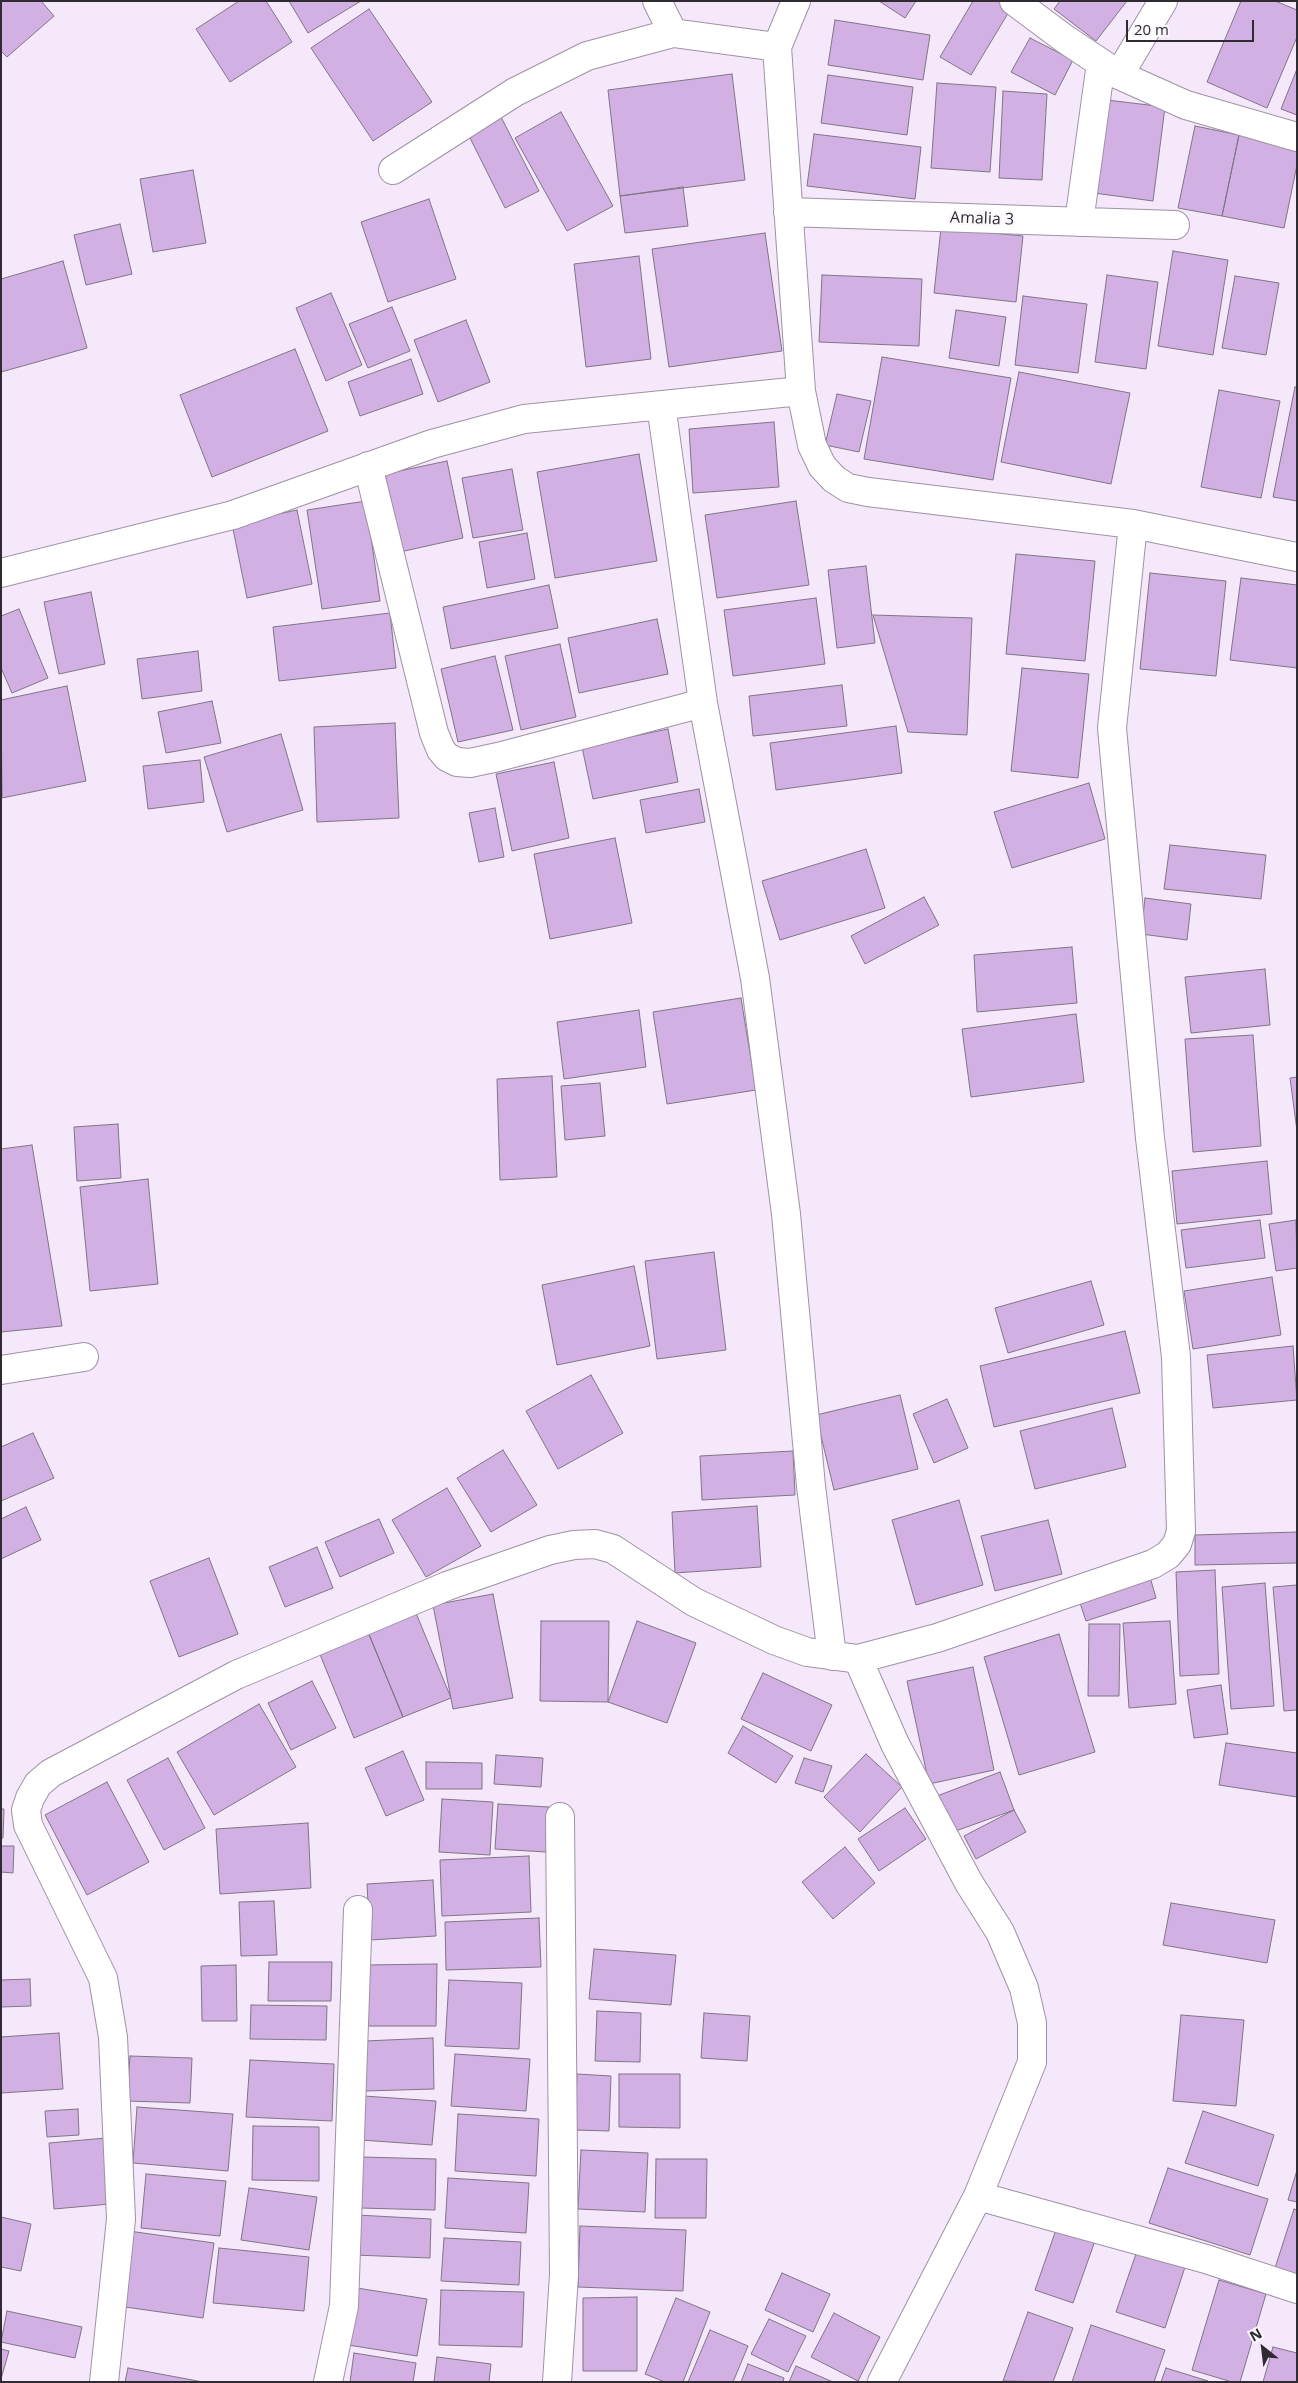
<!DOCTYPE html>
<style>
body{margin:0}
#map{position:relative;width:1298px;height:2383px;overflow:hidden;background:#f5e8fa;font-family:"Open Sans",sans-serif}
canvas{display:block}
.frame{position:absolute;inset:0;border:2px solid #302b33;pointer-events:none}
.north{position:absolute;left:1238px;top:2323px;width:50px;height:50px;-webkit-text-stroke:4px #fcf9fd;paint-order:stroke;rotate:331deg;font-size:14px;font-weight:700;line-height:20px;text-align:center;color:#302b33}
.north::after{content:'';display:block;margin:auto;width:18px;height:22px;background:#302b33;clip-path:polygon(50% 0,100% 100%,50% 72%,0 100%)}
.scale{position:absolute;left:1126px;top:20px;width:128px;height:22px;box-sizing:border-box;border:2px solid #302b33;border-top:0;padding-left:6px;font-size:15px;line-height:18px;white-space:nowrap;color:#302b33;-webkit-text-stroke:4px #fcf9fd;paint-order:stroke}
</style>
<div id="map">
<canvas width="1298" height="2383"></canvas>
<div class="frame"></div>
<div class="north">N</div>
<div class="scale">20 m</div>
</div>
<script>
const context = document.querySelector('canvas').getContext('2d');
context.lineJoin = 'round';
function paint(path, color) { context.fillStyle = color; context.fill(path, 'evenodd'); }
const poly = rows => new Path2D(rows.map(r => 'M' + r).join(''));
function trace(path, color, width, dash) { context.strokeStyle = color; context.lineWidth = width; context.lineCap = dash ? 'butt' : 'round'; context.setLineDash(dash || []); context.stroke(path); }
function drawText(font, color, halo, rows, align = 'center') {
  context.font = font + ' "Open Sans",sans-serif'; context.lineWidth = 5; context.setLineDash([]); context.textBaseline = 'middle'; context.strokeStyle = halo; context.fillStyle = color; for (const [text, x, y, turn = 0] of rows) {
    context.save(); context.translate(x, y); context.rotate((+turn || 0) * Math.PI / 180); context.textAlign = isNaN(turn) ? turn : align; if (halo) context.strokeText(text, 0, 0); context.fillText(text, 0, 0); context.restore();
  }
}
const building = poly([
 [1,1,41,1,54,16,7,57,1,51,1,1],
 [239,1,266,1,292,42,230,82,196,29,239,1],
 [289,1,361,1,308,33,289,1],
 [879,1,916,1,905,18,879,1],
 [973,1,1006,1,1013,5,971,75,940,57,973,1],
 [1060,1,1127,1,1096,41,1054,9,1060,1],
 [1241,1,1275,1,1297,10,1297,37,1267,108,1207,82,1241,1],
 [369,9,432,102,373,141,311,48,369,9],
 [835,20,930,35,923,80,828,65,835,20],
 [1030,38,1073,60,1055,95,1011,72,1030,38],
 [1297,69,1297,115,1281,109,1297,69],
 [732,74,745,180,620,196,608,90,732,74],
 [828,75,913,87,907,135,821,123,828,75],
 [937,83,996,87,990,172,931,168,937,83],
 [1003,91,1047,94,1042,180,999,178,1003,91],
 [1107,100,1165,107,1153,201,1094,193,1107,100],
 [561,112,613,206,567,231,515,138,561,112],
 [501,117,539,191,505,208,468,134,501,117],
 [1195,126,1239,135,1222,216,1178,208,1195,126],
 [814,134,921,147,915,199,807,186,814,134],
 [1239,135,1297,146,1297,165,1284,228,1222,216,1239,135],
 [193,170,206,243,153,252,140,179,193,170],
 [683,187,688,226,625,233,620,196,683,187],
 [429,199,456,279,388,302,361,222,429,199],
 [120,224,132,274,86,285,74,235,120,224],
 [941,228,1023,236,1016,302,934,293,941,228],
 [765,233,782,351,669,367,652,249,765,233],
 [1173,251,1228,260,1213,355,1158,346,1173,251],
 [639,256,651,359,586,367,574,264,639,256],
 [63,261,87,348,1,372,1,279,63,261],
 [822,275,922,279,919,346,819,342,822,275],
 [1107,275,1158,282,1146,369,1095,362,1107,275],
 [1235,276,1279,283,1266,355,1222,348,1235,276],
 [331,293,362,365,326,381,296,308,331,293],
 [1023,296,1087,304,1078,373,1015,365,1023,296],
 [392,307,410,351,368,368,349,324,392,307],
 [956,310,1006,317,999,366,949,358,956,310],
 [466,320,490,382,438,402,414,340,466,320],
 [295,349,328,431,212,477,180,395,295,349],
 [882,357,1011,378,993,480,864,459,882,357],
 [411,359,423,394,360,416,348,382,411,359],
 [1019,372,1130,393,1111,484,1001,462,1019,372],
 [1295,387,1297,387,1297,501,1273,497,1295,387],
 [1219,390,1280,401,1261,498,1201,487,1219,390],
 [837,394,871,401,859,452,825,445,837,394],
 [774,422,779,487,693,493,689,429,774,422],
 [639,454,657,561,555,578,537,472,639,454],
 [447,461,463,538,400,552,385,474,447,461],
 [512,469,523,530,473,538,462,478,512,469],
 [366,501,380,601,322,609,307,510,366,501],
 [796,501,809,585,717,598,705,515,796,501],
 [297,510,312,584,247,598,232,524,297,510],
 [527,533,535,579,487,588,479,542,527,533],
 [1016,554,1095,561,1085,661,1006,654,1016,554],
 [866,566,875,643,837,648,828,570,866,566],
 [1150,573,1226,581,1216,676,1140,669,1150,573],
 [1241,578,1297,585,1297,668,1230,660,1241,578],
 [549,585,558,628,451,649,443,607,549,585],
 [91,592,105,664,59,674,44,602,91,592],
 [816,598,825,664,733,676,724,610,816,598],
 [19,609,48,678,12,693,1,668,1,616,19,609],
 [390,613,396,668,279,681,273,627,390,613],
 [873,615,972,618,967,735,908,732,873,615],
 [657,619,668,674,579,693,568,638,657,619],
 [560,644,576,717,521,730,505,656,560,644],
 [198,651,202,691,142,699,137,659,198,651],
 [495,656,513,730,458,742,441,669,495,656],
 [1022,668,1089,674,1078,778,1011,771,1022,668],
 [842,685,847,726,753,736,749,696,842,685],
 [67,686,86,781,2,798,1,700,67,686],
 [212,701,221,743,166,753,158,712,212,701],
 [395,723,399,818,317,822,314,727,395,723],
 [896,726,902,773,776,790,770,743,896,726],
 [668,729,678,782,593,799,582,747,668,729],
 [281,734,303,810,227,832,204,757,281,734],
 [200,760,204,802,148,809,143,766,200,760],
 [554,762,569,838,512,851,496,774,554,762],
 [1089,783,1105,839,1012,868,994,812,1089,783],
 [699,789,705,822,646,833,640,800,699,789],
 [495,808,504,857,479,862,469,813,495,808],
 [615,838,632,923,550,939,534,854,615,838],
 [1170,845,1266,855,1261,899,1164,889,1170,845],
 [866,849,885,908,780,940,762,881,866,849],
 [924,897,939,925,865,964,851,936,924,897],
 [1145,898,1191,904,1187,940,1141,934,1145,898],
 [1072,947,1077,1003,977,1012,974,955,1072,947],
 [1265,969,1270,1025,1191,1033,1185,977,1265,969],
 [741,998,756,1090,667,1104,653,1012,741,998],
 [639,1010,646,1067,564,1079,557,1022,639,1010],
 [1076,1014,1084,1082,971,1097,962,1029,1076,1014],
 [1253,1035,1261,1146,1193,1152,1185,1039,1253,1035],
 [552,1076,557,1177,500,1180,497,1079,552,1076],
 [1297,1077,1297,1131,1290,1078,1297,1077],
 [600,1083,605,1136,565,1140,561,1086,600,1083],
 [118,1124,121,1178,77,1181,74,1127,118,1124],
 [32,1145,62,1326,1,1332,1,1149,32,1145],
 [1267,1161,1272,1214,1177,1224,1172,1171,1267,1161],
 [148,1179,158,1284,90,1291,80,1187,148,1179],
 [1260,1220,1265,1258,1186,1268,1181,1230,1260,1220],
 [1296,1220,1297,1268,1276,1271,1269,1224,1296,1220],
 [714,1252,726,1350,657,1359,645,1261,714,1252],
 [634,1266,650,1346,557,1365,542,1285,634,1266],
 [1272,1277,1281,1335,1193,1349,1184,1291,1272,1277],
 [1091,1281,1104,1325,1008,1353,995,1308,1091,1281],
 [1125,1331,1140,1393,994,1427,980,1366,1125,1331],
 [1293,1346,1297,1400,1213,1408,1207,1355,1293,1346],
 [591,1375,623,1433,558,1469,526,1411,591,1375],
 [900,1395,918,1469,834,1490,816,1415,900,1395],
 [947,1399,968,1448,934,1463,913,1414,947,1399],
 [1112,1408,1126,1467,1035,1489,1020,1431,1112,1408],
 [33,1433,54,1478,1,1501,1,1447,33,1433],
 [503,1450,537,1505,491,1532,457,1478,503,1450],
 [793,1451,795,1495,702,1500,700,1456,793,1451],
 [447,1488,481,1546,426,1577,392,1520,447,1488],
 [959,1500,983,1585,916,1605,892,1520,959,1500],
 [757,1506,761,1567,675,1573,672,1512,757,1506],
 [26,1507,41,1540,1,1559,1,1519,26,1507],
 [379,1519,394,1553,340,1577,325,1542,379,1519],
 [1048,1520,1062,1574,995,1591,981,1536,1048,1520],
 [1297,1532,1297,1563,1195,1565,1195,1535,1297,1532],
 [317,1547,333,1588,285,1607,269,1567,317,1547],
 [209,1558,238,1634,179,1657,150,1581,209,1558],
 [1148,1570,1156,1598,1086,1621,1077,1594,1148,1570],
 [1215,1570,1219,1674,1180,1676,1176,1572,1215,1570],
 [1265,1583,1274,1706,1231,1709,1222,1587,1265,1583],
 [1297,1585,1297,1710,1284,1711,1273,1587,1297,1585],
 [493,1594,513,1698,453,1709,433,1605,493,1594],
 [416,1613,451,1698,403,1717,368,1632,416,1613],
 [541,1621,609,1621,608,1702,540,1701,541,1621],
 [637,1621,696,1643,667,1723,608,1702,637,1621],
 [1170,1621,1176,1704,1129,1708,1123,1623,1170,1621],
 [1089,1624,1120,1624,1119,1696,1088,1696,1089,1624],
 [368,1632,403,1717,354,1738,319,1652,368,1632],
 [1059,1634,1095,1752,1019,1775,984,1657,1059,1634],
 [973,1667,994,1770,929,1784,907,1681,973,1667],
 [763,1673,832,1705,811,1751,741,1719,763,1673],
 [312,1681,336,1728,291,1750,268,1703,312,1681],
 [1221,1685,1228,1734,1194,1738,1187,1690,1221,1685],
 [259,1704,296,1767,214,1815,177,1752,259,1704],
 [743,1726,793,1756,776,1783,728,1753,743,1726],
 [1226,1743,1297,1753,1297,1797,1219,1785,1226,1743],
 [403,1751,424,1800,386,1816,365,1768,403,1751],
 [866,1754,902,1787,860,1832,824,1797,866,1754],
 [496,1755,543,1758,541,1787,494,1784,496,1755],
 [168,1758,205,1828,164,1850,127,1780,168,1758],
 [804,1758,832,1766,823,1792,795,1783,804,1758],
 [426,1762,482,1763,482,1789,426,1789,426,1762],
 [1000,1772,1014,1810,950,1833,937,1796,1000,1772],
 [107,1782,149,1862,87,1895,45,1815,107,1782],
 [442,1799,493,1802,490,1855,439,1852,442,1799],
 [498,1804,549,1807,546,1852,495,1849,498,1804],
 [905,1808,926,1839,879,1871,858,1839,905,1808],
 [1,1809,4,1809,3,1838,1,1838,1,1809],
 [1014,1810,1026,1832,976,1859,964,1836,1014,1810],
 [308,1823,311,1888,220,1894,216,1829,308,1823],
 [1,1846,14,1846,13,1873,1,1872,1,1846],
 [845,1847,875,1883,833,1919,802,1882,845,1847],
 [529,1856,531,1912,442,1916,440,1860,529,1856],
 [433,1880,436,1936,370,1940,367,1884,433,1880],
 [274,1901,277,1955,241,1956,239,1902,274,1901],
 [1171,1903,1275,1920,1267,1963,1163,1945,1171,1903],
 [539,1918,541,1967,446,1970,445,1922,539,1918],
 [594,1949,676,1955,671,2005,589,1999,594,1949],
 [269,1962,332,1962,331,2001,268,2001,269,1962],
 [437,1964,436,2026,366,2026,366,1965,437,1964],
 [236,1965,237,2021,202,2021,201,1966,236,1965],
 [30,1979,31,2006,1,2007,1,1980,30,1979],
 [449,1980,522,1983,519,2049,445,2046,449,1980],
 [251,2005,327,2006,326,2040,250,2039,251,2005],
 [597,2011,641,2013,640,2062,595,2061,597,2011],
 [704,2013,750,2016,747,2061,701,2058,704,2013],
 [1181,2015,1244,2020,1236,2106,1173,2101,1181,2015],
 [59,2033,63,2089,1,2093,1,2037,59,2033],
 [433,2038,434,2089,365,2091,365,2041,433,2038],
 [455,2054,530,2059,526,2111,451,2106,455,2054],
 [130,2056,192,2058,190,2103,127,2101,130,2056],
 [250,2060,334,2064,332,2121,246,2117,250,2060],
 [577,2074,611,2076,609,2131,575,2130,577,2074],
 [619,2074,680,2074,680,2128,619,2127,619,2074],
 [364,2096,436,2101,432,2145,361,2140,364,2096],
 [137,2107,233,2114,228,2171,133,2163,137,2107],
 [78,2109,79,2135,47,2137,45,2111,78,2109],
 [1203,2111,1274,2135,1258,2186,1185,2163,1203,2111],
 [458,2114,539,2119,536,2176,455,2171,458,2114],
 [253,2126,319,2127,319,2181,252,2180,253,2126],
 [106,2138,110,2204,54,2209,49,2143,106,2138],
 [581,2150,648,2153,645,2212,578,2209,581,2150],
 [362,2157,436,2159,435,2210,360,2208,362,2157],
 [656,2159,707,2159,706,2218,655,2218,656,2159],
 [1168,2168,1268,2199,1250,2255,1149,2223,1168,2168],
 [1297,2170,1297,2202,1288,2200,1297,2170],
 [146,2174,226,2181,220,2236,141,2228,146,2174],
 [448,2178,529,2183,526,2233,445,2228,448,2178],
 [249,2188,317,2197,309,2250,241,2240,249,2188],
 [1294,2209,1297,2210,1297,2274,1275,2268,1294,2209],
 [357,2215,431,2219,430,2258,354,2255,357,2215],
 [1,2217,31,2224,21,2271,1,2267,1,2217],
 [1058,2224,1096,2238,1073,2303,1035,2290,1058,2224],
 [580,2226,686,2230,683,2291,578,2287,580,2226],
 [129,2231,214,2243,203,2318,118,2306,129,2231],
 [444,2238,521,2242,519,2285,441,2281,444,2238],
 [1139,2245,1187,2261,1165,2328,1116,2312,1139,2245],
 [219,2248,309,2257,304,2311,213,2303,219,2248],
 [782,2273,830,2294,813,2332,765,2310,782,2273],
 [1219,2280,1266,2294,1240,2382,1232,2382,1192,2370,1219,2280],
 [357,2288,427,2299,417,2356,348,2345,357,2288],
 [441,2290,524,2292,522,2347,439,2345,441,2290],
 [637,2297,637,2371,583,2371,583,2298,637,2297],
 [676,2298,710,2312,683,2382,665,2382,645,2374,676,2298],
 [7,2311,82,2327,75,2358,1,2342,7,2311],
 [1028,2312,1073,2328,1053,2382,1003,2381,1028,2312],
 [834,2313,880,2337,858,2381,811,2357,834,2313],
 [769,2319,806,2336,788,2372,751,2354,769,2319],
 [1091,2325,1165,2350,1154,2382,1072,2382,1091,2325],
 [710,2330,748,2346,733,2382,688,2382,710,2330],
 [1273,2347,1297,2353,1297,2382,1263,2382,1273,2347],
 [1,2349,9,2351,1,2379,1,2349],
 [354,2353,416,2363,413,2382,350,2382,354,2353],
 [437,2357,491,2364,489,2382,434,2382,437,2357],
 [748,2364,784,2378,783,2382,741,2382,748,2364],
 [796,2366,833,2382,789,2382,796,2366],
 [128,2368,203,2382,125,2382,128,2368],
 [1166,2368,1208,2381,1161,2382,1166,2368]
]);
paint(building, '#d2b0e4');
trace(building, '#7f7586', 1);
const minor = poly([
 [657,1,673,33],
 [796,1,777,47,801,391,812,445,822,466,834,479,848,488,868,492,1133,524,1297,557],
 [1014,1,1065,39,1119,75,1186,105,1297,137],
 [1119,75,1163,1],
 [393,170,515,92,587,56,673,33,777,47],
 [788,212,1175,225],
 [1079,222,1101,63],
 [661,405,703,703,755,978,786,1214,811,1486,832,1656],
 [368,466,434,733,441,750,447,757,457,762,470,763,498,757,703,703],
 [1,573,233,515,432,444,524,419,801,391],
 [1,1370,84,1357],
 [858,1659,895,1744,969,1883,1000,1932,1024,1988,1032,2023,1032,2062,978,2196,882,2382],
 [978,2196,1206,2259,1297,2289],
 [104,2382,121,2219,113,2037,103,1978,28,1825,26,1810,30,1798,38,1784,51,1773,236,1675,447,1586,550,1550,574,1545,595,1544,613,1549,694,1602,774,1640,807,1652,858,1659,937,1638,1153,1564,1168,1555,1177,1544,1181,1531,1176,1357,1150,1138,1112,728,1133,524],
 [328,2382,344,2306,358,1910],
 [557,2382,564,2275,560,1817]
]);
trace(minor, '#9e92a4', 30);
trace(minor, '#fff', 28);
drawText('16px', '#302b33', '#fcf9fd', [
 ["Amalia 3",982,219,2]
]);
</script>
